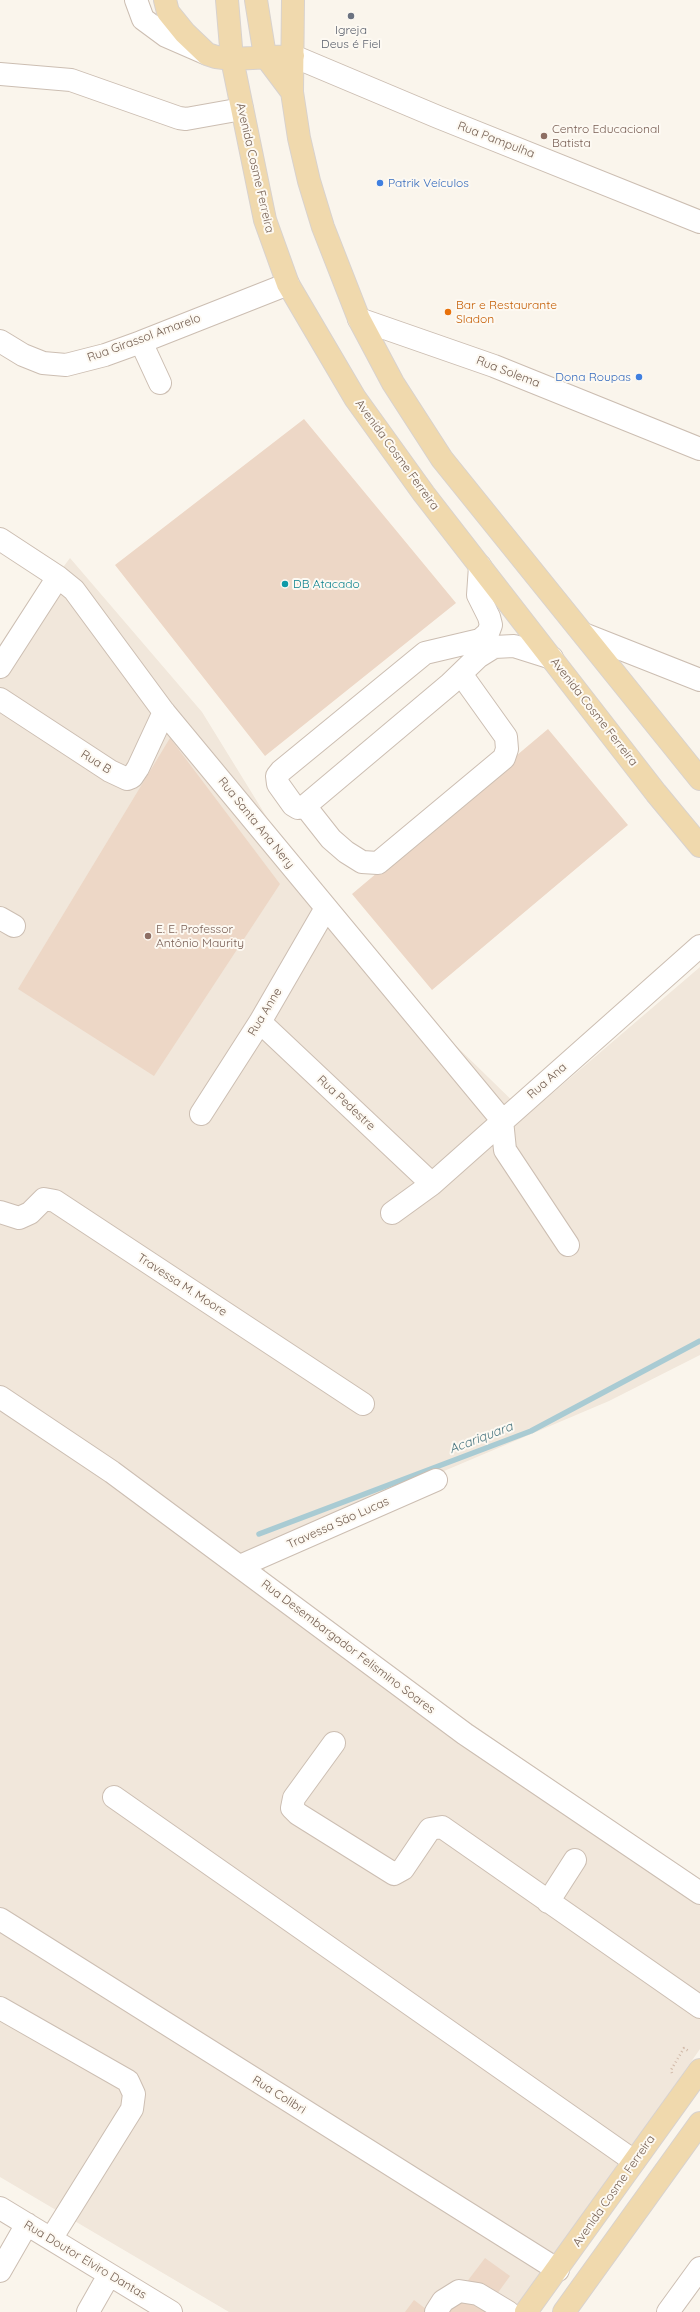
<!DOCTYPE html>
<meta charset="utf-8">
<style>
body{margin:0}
canvas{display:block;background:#faf5ec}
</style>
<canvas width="700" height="2312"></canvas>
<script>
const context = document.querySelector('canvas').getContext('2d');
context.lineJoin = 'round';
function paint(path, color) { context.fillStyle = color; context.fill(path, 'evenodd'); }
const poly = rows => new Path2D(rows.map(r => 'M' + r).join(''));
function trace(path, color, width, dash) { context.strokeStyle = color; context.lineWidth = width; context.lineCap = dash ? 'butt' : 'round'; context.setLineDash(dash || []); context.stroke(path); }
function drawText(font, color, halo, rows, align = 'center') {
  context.font = font + ' Quicksand,sans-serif'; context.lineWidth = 4; context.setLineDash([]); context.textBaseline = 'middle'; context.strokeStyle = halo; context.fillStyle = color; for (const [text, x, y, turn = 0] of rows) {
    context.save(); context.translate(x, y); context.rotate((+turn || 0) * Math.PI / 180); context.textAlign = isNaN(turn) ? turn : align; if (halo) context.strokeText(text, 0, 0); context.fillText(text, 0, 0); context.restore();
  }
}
paint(poly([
 [70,558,202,712,335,928,527,1115,700,967,700,1355,609,1401,279,1541,264,1560,266,1582,700,1881,700,2049,555,2256,513,2312,229,2312,0,2177,0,651]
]), '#f1e7db');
trace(poly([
 [259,1534,531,1431,700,1341]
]), '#a9cbd3', 5.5);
paint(poly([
 [304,419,456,603,265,756,115,565],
 [548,729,628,825,432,990,352,894],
 [170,738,280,884,154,1076,18,989],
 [485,2258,510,2276,484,2312,444,2312],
 [414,2300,430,2312,405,2312]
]), '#edd7c6');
const minor = poly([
 [136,0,143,19,166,36,205,53],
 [293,56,438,117,700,222],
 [0,74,71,80,179,118,186,119,242,109],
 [359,319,494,366,700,449],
 [0,341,23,355,43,363,66,365,105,355,141,342,288,284],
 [141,342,160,383],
 [0,539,58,577,74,590,164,712,502,1120],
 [480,566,478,595,489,617,491,625,488,633,480,640,425,653,281,771,277,776,278,784,293,805,298,808,305,806,450,684,478,657,494,647,514,646,552,658],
 [586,635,700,680],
 [0,667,58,577],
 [0,699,110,771,127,779,132,777,138,768,164,712],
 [305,806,331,839,346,852,362,862,378,863,504,758,507,749,506,737,461,674],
 [0,918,14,926],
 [260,1022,432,1184],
 [201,1114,260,1022,326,908],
 [502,1120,505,1150,568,1245],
 [0,1212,19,1218,30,1213,44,1199,55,1201,363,1404],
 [392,1213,432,1184,700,946],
 [0,1397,112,1472,465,1734,700,1893],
 [240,1566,436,1480],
 [334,1743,294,1798,292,1808,298,1814,394,1874,403,1869,430,1829,442,1827,700,2007],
 [114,1797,634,2161],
 [548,1902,575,1860],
 [0,1919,558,2270],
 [0,2008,128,2081,134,2094,132,2109,51,2239],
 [0,2208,171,2312],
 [0,2271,27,2224],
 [88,2312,109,2275],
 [436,2312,443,2301,459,2291,478,2294,508,2312],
 [668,2312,700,2268]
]);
const major = poly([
 [165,0,168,12,185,33,207,54,216,57,232,59,293,56],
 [227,0,232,59,265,220,288,284,355,398,424,494,656,793,700,846],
 [256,0,265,56,292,92],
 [293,0,292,92,299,138,309,181,323,227,359,319,393,383,442,459,700,779],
 [526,2312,700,2070],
 [564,2312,700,2123]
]);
trace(minor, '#ccbeb2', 24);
trace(major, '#d8d2ce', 24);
trace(poly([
 [672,2073,671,2070,684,2048,690,2052]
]), '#d2baa9', 2.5, [1, 3]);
trace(minor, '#fff', 22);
trace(major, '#f0d9ad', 22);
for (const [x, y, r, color] of [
 [351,16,4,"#6b7280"],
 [544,136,4,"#8d6e63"],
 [380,183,4,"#3f7fe0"],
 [448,312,4,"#e8710a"],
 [639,377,4,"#3f7fe0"],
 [285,584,4,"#0f9aa8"],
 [148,936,4,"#8d6e63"]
]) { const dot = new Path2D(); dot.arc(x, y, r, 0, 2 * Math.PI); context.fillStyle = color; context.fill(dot); trace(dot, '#fdf9f2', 1.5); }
drawText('12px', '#5b616d', '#fdf9f2', [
 ["Igreja",351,30],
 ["Deus é Fiel",351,44]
]);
drawText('12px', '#785e54', '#fdf9f2', [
 ["Centro Educacional",552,129],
 ["Batista",552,143],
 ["E. E. Professor",156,929],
 ["Antônio Maurity",156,943]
], 'left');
drawText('12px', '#735e51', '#fdf9f2', [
 ["Rua Pampulha",496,140,21],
 ["Avenida Cosme Ferreira",255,168,77],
 ["Rua Girassol Amarelo",144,338,-20],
 ["Rua Solema",508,372,21],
 ["Avenida Cosme Ferreira",397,455,54],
 ["Avenida Cosme Ferreira",594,712,52],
 ["Rua B",96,762,32],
 ["Rua Santa Ana Nery",256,823,51],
 ["Rua Anne",265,1012,-59],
 ["Rua Ana",547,1081,-41],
 ["Rua Pedestre",346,1103,43],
 ["Travessa M. Moore",182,1285,33],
 ["Travessa São Lucas",338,1523,-24],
 ["Rua Desembargador Felismino Soares",348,1647,37],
 ["Rua Colibri",279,2095,32],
 ["Avenida Cosme Ferreira",614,2191,-55],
 ["Rua Doutor Elviro Dantas",85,2260,31]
]);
drawText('12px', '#366cbe', '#fdf9f2', [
 ["Patrik Veículos",388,183],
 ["Dona Roupas",631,377,"right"]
], 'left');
drawText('12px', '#c56008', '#fdf9f2', [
 ["Bar e Restaurante",456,305],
 ["Sladon",456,319]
], 'left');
drawText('12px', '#0d838f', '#fdf9f2', [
 ["DB Atacado",293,584]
], 'left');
drawText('italic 13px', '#4d7983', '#fdf9f2', [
 ["Acariquara",481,1438,-21]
]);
</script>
